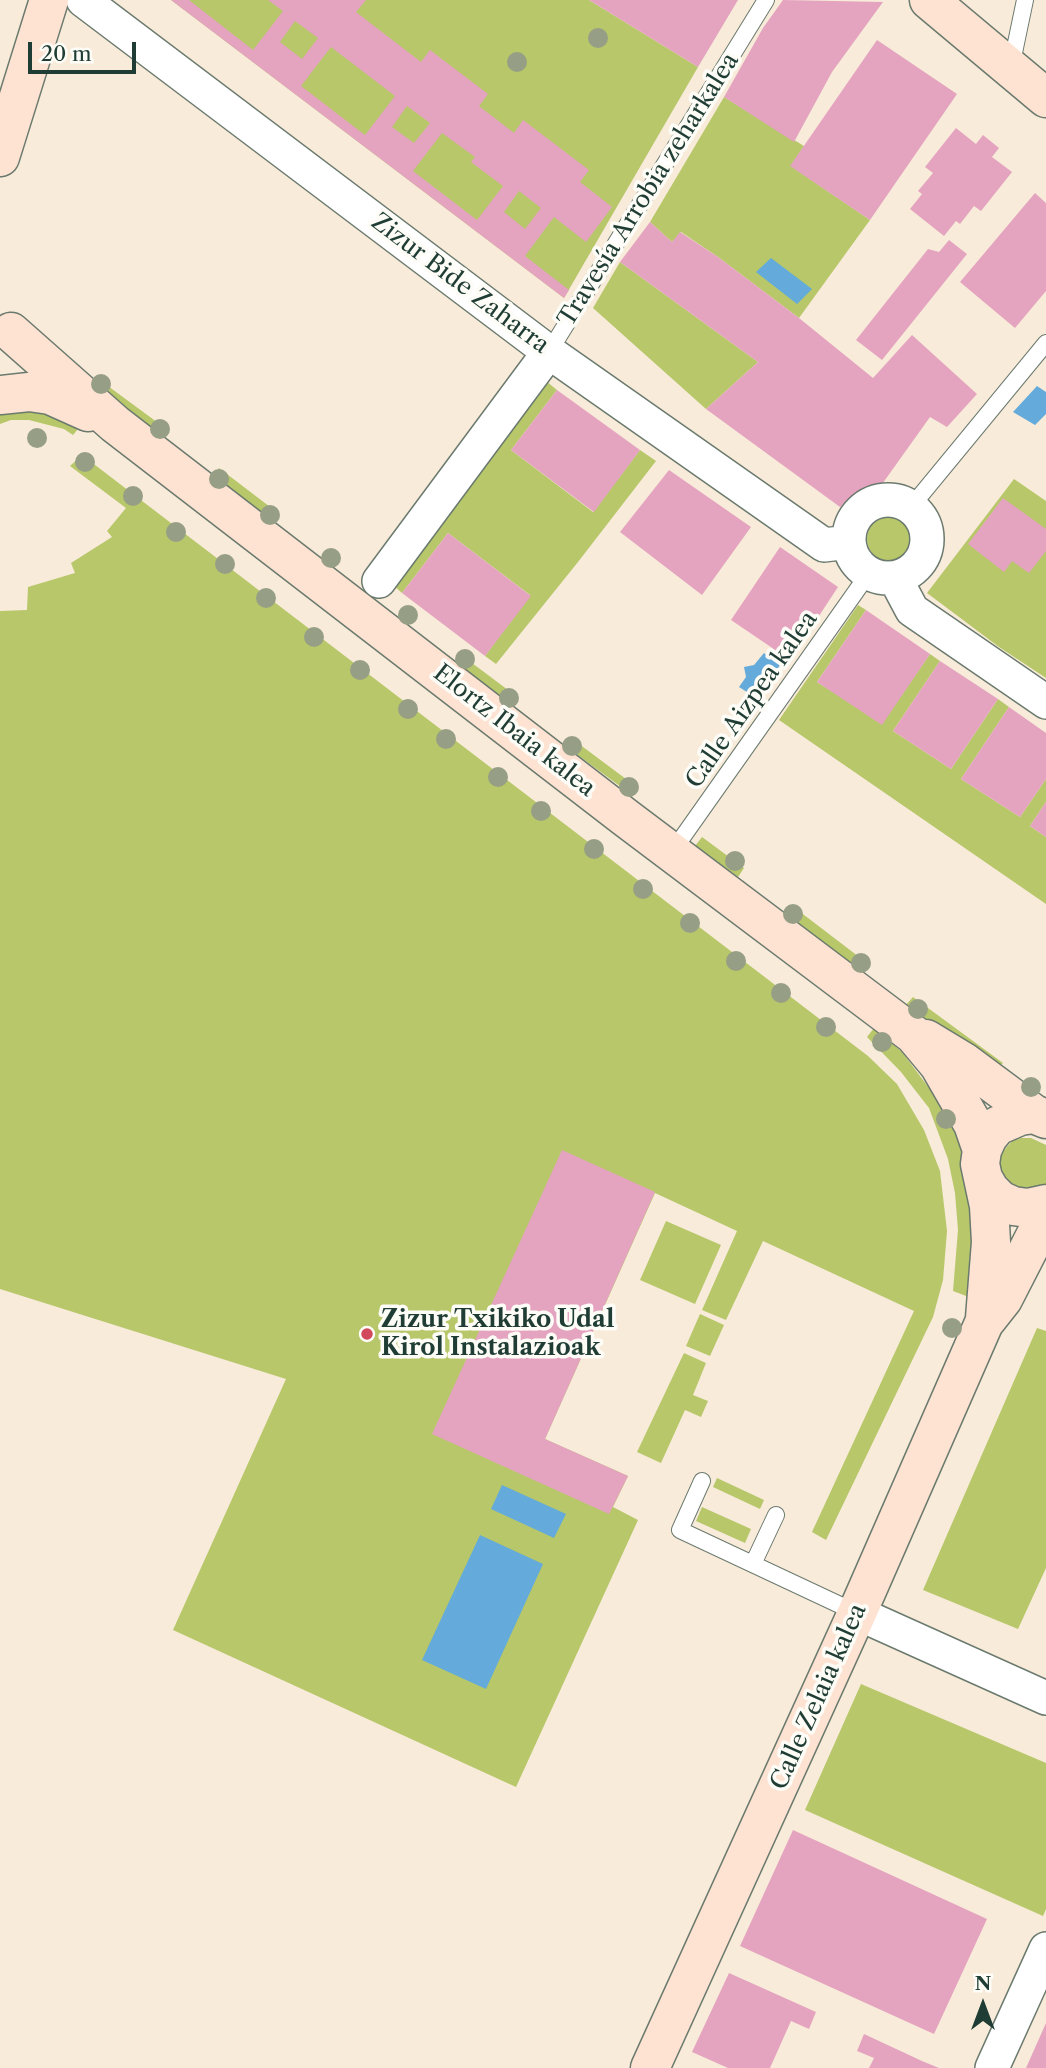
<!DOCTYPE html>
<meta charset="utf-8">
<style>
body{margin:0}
#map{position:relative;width:1046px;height:2068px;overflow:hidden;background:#f8ebd9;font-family:"Libre Caslon Text",serif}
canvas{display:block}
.north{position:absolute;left:948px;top:1970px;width:70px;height:70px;-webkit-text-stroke:5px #fdfcf7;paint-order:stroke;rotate:0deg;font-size:19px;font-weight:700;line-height:28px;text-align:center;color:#1f3d34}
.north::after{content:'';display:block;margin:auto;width:24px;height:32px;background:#1f3d34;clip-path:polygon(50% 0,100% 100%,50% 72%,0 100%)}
.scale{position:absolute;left:28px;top:42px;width:108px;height:32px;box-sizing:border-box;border:4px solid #1f3d34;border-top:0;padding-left:9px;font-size:21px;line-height:24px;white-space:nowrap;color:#1f3d34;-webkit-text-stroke:5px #fdfcf7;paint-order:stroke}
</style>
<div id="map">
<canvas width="1046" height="2068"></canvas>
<div class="north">N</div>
<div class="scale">20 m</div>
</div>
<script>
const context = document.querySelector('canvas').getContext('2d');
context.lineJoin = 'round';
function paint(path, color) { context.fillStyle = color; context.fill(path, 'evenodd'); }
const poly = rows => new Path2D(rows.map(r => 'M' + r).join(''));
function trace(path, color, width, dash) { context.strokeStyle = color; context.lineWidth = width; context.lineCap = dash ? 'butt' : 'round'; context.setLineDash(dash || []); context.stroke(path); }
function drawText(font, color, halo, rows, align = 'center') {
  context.font = font + ' "Libre Caslon Text",serif'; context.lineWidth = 7; context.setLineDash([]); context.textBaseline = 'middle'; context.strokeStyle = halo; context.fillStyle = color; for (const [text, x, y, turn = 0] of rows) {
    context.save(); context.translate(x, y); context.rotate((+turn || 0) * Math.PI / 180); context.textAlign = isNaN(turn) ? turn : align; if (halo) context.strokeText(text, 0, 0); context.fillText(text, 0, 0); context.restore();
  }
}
paint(poly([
 [171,0,589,0,698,67,564,298],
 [724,97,804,146,791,166,870,220,799,318,718,257,681,232,672,242,650,222],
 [620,262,758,362,706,409,593,308],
 [97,378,165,428,158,436,90,386],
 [546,381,557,390,511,450,593,512,640,450,656,461,578,562,496,664,485,656,530,595,448,533,402,593,392,584],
 [15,404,83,423,73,435,64,429,29,420,11,420,0,424,0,406],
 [82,455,868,1056,897,1084,924,1130,940,1171,947,1231,943,1280,933,1317,826,1540,812,1532,914,1311,763,1241,726,1320,702,1310,737,1231,655,1193,545,1439,628,1476,613,1507,638,1520,516,1787,173,1630,286,1379,0,1289,0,611,27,610,28,587,75,573,71,563,112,537,107,531,126,508,70,466],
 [219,468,278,513,270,523,211,479],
 [1014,479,1046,501,1046,678,999,647,927,593],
 '867 539a22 22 0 1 1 44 0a22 22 0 1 1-44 0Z',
 [858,605,866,610,817,682,882,723,930,654,940,661,893,731,951,769,998,699,1009,707,961,779,1020,817,1046,779,1046,802,1030,826,1046,837,1046,904,779,720],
 [460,654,516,696,508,705,455,663],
 [571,738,634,785,628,792,564,745],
 [702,837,744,868,738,877,695,846],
 [791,905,867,963,861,972,784,913],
 [913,997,1003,1063,995,1070,905,1006],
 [874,1028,902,1052,953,1120,970,1168,974,1299,953,1291,958,1230,955,1193,948,1159,929,1108,901,1072,867,1037],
 [1021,1138,1031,1138,1046,1145,1046,1188,1018,1194,999,1175,999,1156,1012,1141],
 [666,1221,721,1245,695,1304,640,1280],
 [700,1314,724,1325,710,1356,686,1346],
 [1037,1328,1046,1331,1046,1568,1018,1629,923,1590],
 [684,1353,706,1363,693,1395,708,1401,701,1417,685,1410,661,1463,637,1452],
 [717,1478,764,1500,760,1509,713,1487],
 [702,1507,751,1529,745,1543,696,1521],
 [861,1684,1046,1763,1046,1909,1043,1916,805,1810]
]), '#b7c76a');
paint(poly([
 [771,258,812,289,797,304,756,272],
 [1037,386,1046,392,1046,414,1035,425,1013,412],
 [764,653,780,665,758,699,739,687,746,677,744,667,754,665],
 [502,1485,566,1514,554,1538,491,1509],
 [480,1535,543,1564,486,1689,422,1660]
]), '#64abdb');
paint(poly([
 [171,0,189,0,253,50,283,11,268,0,366,0,356,12,421,62,430,50,488,94,479,106,514,133,523,120,589,170,580,182,612,207,586,242,554,217,525,256,569,290,564,298],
 [295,21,318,38,302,59,280,42],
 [331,47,395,96,365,135,301,86],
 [407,106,430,123,414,143,392,127],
 [442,133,475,157,471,162,503,186,477,220,413,171],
 [519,191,541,208,525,229,504,212],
 [589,0,738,0,698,67],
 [783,0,883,2,832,72,794,142,724,97,763,28],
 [877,40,957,94,870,220,790,166],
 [956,128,976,144,983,135,999,148,992,157,1012,172,981,211,974,206,960,224,956,221,944,236,910,209,922,194,918,191,933,173,925,167],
 [1035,193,1046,203,1046,291,1015,328,960,282],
 [650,222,672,242,680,232,718,257,799,318,873,378,912,335,977,394,947,427,930,417,880,487,863,492,840,507,706,409,758,362,620,262],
 [949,240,967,254,882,360,856,340,928,249,939,252],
 [557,390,640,450,594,512,511,450],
 [669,470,751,527,702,595,620,532],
 [1003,498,1046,529,1046,551,1029,573,1012,561,1004,572,968,544],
 [448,533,531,596,485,656,402,593],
 [780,547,838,587,790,660,731,620],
 [866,610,930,654,882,725,817,682],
 [940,661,998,699,951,769,893,731],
 [1009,707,1046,733,1046,779,1020,817,961,779],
 [1046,802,1046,837,1030,826],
 [562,1150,655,1192,545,1439,628,1476,609,1514,432,1434],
 [793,1830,987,1919,934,2034,740,1946],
 [729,1973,816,2012,809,2029,791,2021,770,2068,728,2068,692,2052],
 [1046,2023,1046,2068,1026,2068],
 [864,2034,922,2061,939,2068,869,2068,874,2058,857,2051]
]), '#e4a4bf');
const lane = poly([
 [1011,67,1025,0],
 [549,352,766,0],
 [911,507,1046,343],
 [672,852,869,573],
 [702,1481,680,1530,857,1613],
 [753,1564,776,1515]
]);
const street = poly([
 [83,0,549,352,824,545,849,542],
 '849 539a39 39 0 1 1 78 0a39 39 0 1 1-78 0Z',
 [895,578,912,610,1046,702],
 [379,581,549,352],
 [857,1613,1046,1698],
 [992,2068,1046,1949]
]);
const secondary = poly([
 [929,0,1046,98],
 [0,157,49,0],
 [11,332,115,424,626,818,914,1035,939,1065,973,1124,982,1150],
 [0,395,29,392,50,395,88,412],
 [926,1039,964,1062,1034,1114],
 [1046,1119,1034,1114,1020,1116,997,1126,988,1137,982,1150,980,1164,983,1178,990,1190,1000,1200,1013,1206,1028,1208,1046,1204],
 [983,1178,989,1206,991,1242,985,1318],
 [650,2068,857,1613,984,1323,1003,1299,1046,1215]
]);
trace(lane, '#6b7a6e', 18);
trace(street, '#6b7a6e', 36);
trace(secondary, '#6b7a6e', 41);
trace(lane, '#fff', 16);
trace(street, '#fff', 33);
trace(secondary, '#fee3d2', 38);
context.fillStyle = '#969f86';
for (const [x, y] of [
 [598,38],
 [517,62],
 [101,384],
 [160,429],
 [37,438],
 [85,462],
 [219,479],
 [133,496],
 [270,515],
 [176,532],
 [331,558],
 [225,564],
 [266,598],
 [408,615],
 [314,637],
 [465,659],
 [360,670],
 [509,698],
 [408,709],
 [446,739],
 [572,746],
 [498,777],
 [629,787],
 [541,811],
 [594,849],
 [735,861],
 [643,889],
 [793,914],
 [690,923],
 [736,961],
 [861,963],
 [781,993],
 [918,1009],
 [826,1027],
 [882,1042],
 [1031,1087],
 [946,1119],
 [952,1328]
]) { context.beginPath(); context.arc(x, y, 10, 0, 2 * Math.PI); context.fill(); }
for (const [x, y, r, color] of [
 [367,1334,7,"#d1495b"]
]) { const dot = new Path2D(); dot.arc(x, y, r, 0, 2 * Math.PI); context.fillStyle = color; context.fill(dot); trace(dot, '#fdfcf7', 2.5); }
drawText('24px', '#1f3d34', '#fdfcf7', [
 ["Travesía Arrobia zeharkalea",649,190,-58],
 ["Zizur Bide Zaharra",460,284,37],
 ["Calle Aizpea kalea",752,700,-55],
 ["Elortz Ibaia kalea",514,731,38],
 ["Calle Zelaia kalea",819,1697,-66]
]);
drawText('bold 24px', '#1f3d34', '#fdfcf7', [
 ["Zizur Txikiko Udal",381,1320],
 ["Kirol Instalazioak",381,1348]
], 'left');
</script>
